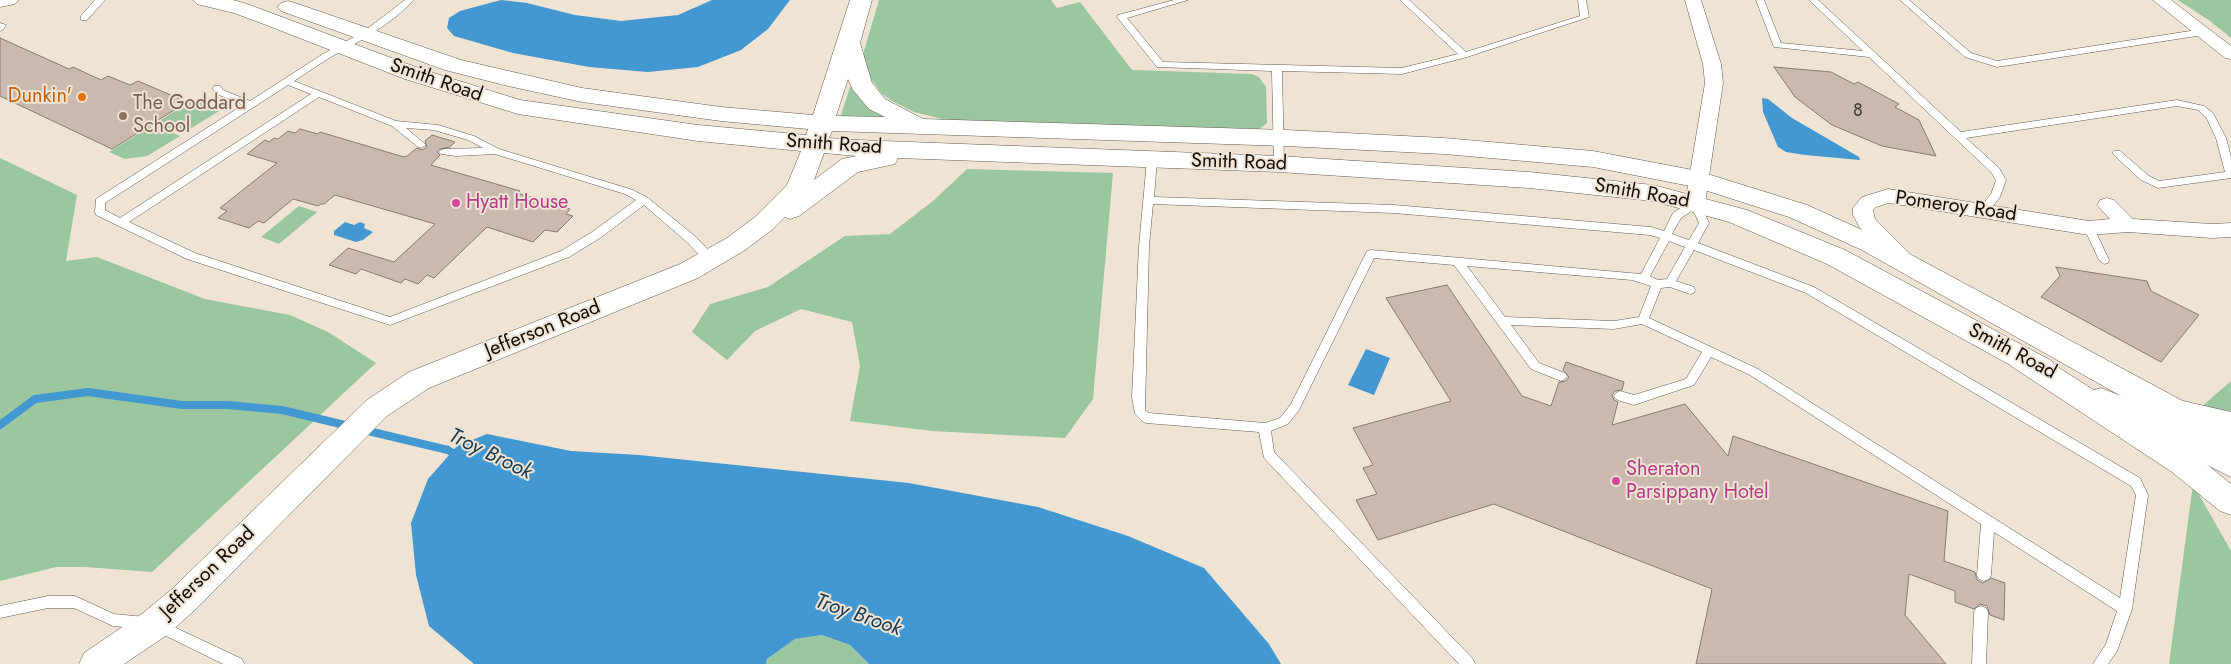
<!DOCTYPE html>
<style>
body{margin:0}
canvas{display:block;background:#efe3d4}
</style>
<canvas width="2231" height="664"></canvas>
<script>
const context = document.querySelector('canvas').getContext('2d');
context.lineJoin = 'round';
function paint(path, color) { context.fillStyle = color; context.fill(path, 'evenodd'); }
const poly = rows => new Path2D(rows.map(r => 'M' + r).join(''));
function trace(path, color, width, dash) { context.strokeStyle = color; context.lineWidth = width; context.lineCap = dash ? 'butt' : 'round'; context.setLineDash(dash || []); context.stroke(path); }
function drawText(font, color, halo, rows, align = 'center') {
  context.font = font + ' Jost,sans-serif'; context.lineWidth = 4; context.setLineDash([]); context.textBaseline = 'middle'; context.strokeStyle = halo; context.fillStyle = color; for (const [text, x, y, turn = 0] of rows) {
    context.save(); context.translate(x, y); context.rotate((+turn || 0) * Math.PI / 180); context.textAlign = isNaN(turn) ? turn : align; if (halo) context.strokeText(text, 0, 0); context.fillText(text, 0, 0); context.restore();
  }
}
paint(poly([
 [879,0,1051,0,1057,8,1080,2,1132,70,1252,74,1259,77,1266,87,1267,123,1259,129,961,121,942,119,914,112,892,101,882,94,868,75,864,62,864,51],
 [2178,0,2231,0,2231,38,2210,21],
 [853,86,886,117,884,119,843,118,841,115,850,87],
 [194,99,219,111,182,134,156,123],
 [154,124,180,136,147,156,125,159,109,152],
 [0,158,77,195,66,261,97,257,205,299,290,315,328,332,376,363,152,572,85,567,56,567,0,581],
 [967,169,1113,173,1093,399,1065,438,932,431,850,421,860,366,852,322,801,309,755,331,727,360,692,332,710,304,768,287,845,236,890,234,933,201],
 [299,206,317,212,279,244,261,237],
 [2231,381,2231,411,2200,408,2215,395],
 [2193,484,2231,551,2231,664,2169,664],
 [822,635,850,645,869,664,766,664,767,659,795,639]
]), '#9ac79f');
paint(poly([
 [501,0,527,3,575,15,621,21,678,15,712,0,790,0,768,29,741,50,698,67,648,72,589,67,513,53,454,36,447,28,449,18,460,11],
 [1762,98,1768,99,1792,118,1859,157,1860,160,1805,155,1786,152,1778,147,1763,112],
 [345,222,354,225,360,222,365,224,364,228,373,232,363,240,356,242,334,235,334,231],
 [1366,349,1390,358,1374,395,1348,385],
 [487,434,571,451,639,455,909,483,1038,507,1128,536,1204,568,1269,644,1281,664,869,664,850,645,822,635,795,639,767,659,766,664,474,664,429,626,416,575,411,523,428,479,457,446]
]), '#4498d1');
trace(poly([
 [0,425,35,399,88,392,182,405,228,405,282,410,349,426],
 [364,430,448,450,459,457]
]), '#4498d1', 8);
const building = poly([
 [0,38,69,69,73,67,101,80,108,76,130,85,138,81,187,102,112,149,0,96,0,38],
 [1774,67,1831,72,1854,84,1858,82,1899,104,1895,107,1919,120,1936,156,1882,146,1832,125,1795,97,1774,67],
 [300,129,318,134,320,132,404,157,407,156,417,148,422,150,427,147,425,141,432,135,455,142,450,147,440,149,437,152,440,155,431,165,520,191,517,193,570,209,566,214,573,216,557,232,545,230,533,242,487,227,434,278,427,275,418,284,405,279,401,283,361,269,356,274,329,265,348,248,394,262,435,224,335,195,324,204,321,204,318,206,293,199,264,223,258,221,249,228,218,218,227,211,220,208,277,163,247,154,265,140,269,142,274,138,278,139,288,131,295,133,300,129],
 [2056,267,2147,281,2151,291,2199,315,2161,362,2041,297,2060,276,2056,267],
 [1447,285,1522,396,1551,406,1559,382,1566,381,1569,377,1563,370,1566,362,1624,382,1622,390,1615,391,1612,395,1614,400,1618,402,1612,425,1685,404,1728,456,1733,436,1948,511,1944,561,1975,572,1977,580,1983,583,1991,578,2005,583,2004,620,1990,615,1987,606,1980,604,1974,609,1955,602,1955,591,1909,574,1905,615,1946,664,1696,664,1712,589,1494,504,1378,540,1356,500,1377,494,1363,468,1373,465,1353,428,1451,401,1386,298,1447,285]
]);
paint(building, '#c9b9ae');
trace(building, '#897a70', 1);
const lane = poly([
 [95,0,105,0,87,20,81,20,81,16,95,0],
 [405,0,414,0,397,16,369,36,329,58,294,81,396,121,438,125,474,136,499,149,633,190,648,198,696,237,715,257,716,260,715,263,707,263,688,243,644,205,600,238,569,257,390,325,187,259,96,215,95,212,96,199,243,105,217,94,212,88,214,86,220,86,223,90,250,101,323,54,363,32,405,0],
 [288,85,311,94,120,218,105,210,105,203,288,85],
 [319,97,392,126,418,147,421,148,426,145,406,128,434,130,468,140,483,148,444,149,441,150,439,152,441,154,456,156,495,154,625,194,636,200,592,232,561,251,390,317,195,253,129,222,319,97],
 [1174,0,1188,0,1127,18,1163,62,1402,68,1458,54,1400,0,1409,0,1466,52,1580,16,1578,0,1586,0,1589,17,1467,57,1402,74,1282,71,1284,164,1279,167,1274,164,1272,71,1157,67,1117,17,1118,15,1174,0],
 [1756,0,1764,0,1781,43,1863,51,1809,0,1818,0,1961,132,2177,100,2204,106,2213,113,2226,138,2231,157,2231,178,2158,188,2141,180,2114,155,2112,153,2114,151,2120,151,2149,176,2159,181,2225,172,2216,138,2206,117,2198,110,2177,106,1966,138,1999,168,2006,180,2000,197,1987,213,1979,213,1978,210,1991,194,1996,180,1991,172,1869,57,1774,47,1756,0],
 [1900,0,1909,0,1971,53,1997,61,2203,29,2207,32,2203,35,1997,67,1965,57,1900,0],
 [0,23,6,25,3,30,0,31,0,23],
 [1152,157,1157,160,1154,197,1394,205,1651,227,1664,231,1673,213,1691,201,1699,201,1709,223,1698,243,1814,287,2140,478,2148,495,2132,609,2117,651,2108,664,2093,664,2106,644,2117,611,1994,532,1991,575,1989,579,1984,581,1979,579,1977,575,1981,524,1750,375,1711,357,1694,385,1634,405,1620,401,1616,399,1614,396,1616,393,1620,391,1634,395,1686,379,1702,352,1642,324,1614,329,1511,325,1539,363,1565,373,1567,376,1565,379,1561,381,1531,369,1454,265,1374,258,1299,410,1288,424,1271,431,1274,452,1473,659,1475,664,1459,664,1264,458,1259,432,1146,423,1142,421,1135,414,1132,397,1139,246,1147,160,1152,157],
 [1153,204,1394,213,1650,235,1660,238,1641,274,1371,250,1367,251,1291,404,1280,418,1265,423,1149,413,1145,410,1149,246,1153,204],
 [1693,210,1699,223,1689,240,1672,234,1681,218,1693,210],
 [1669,241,1685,247,1667,279,1658,280,1650,276,1669,241],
 [1694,250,1806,293,2131,486,2136,495,2120,598,1758,369,1649,318,1661,288,1670,287,1690,294,1694,293,1695,290,1694,287,1676,281,1694,250],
 [1467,266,1632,280,1651,286,1639,317,1614,321,1505,317,1467,266],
 [2089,224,2094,228,2109,260,2108,263,2104,264,2099,260,2084,228,2089,224],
 [48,596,75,596,114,614,155,618,242,659,244,664,223,664,154,630,113,626,74,608,48,608,0,618,0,606,48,596],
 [1981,606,1986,608,1988,612,1986,664,1972,664,1974,612,1976,608,1981,606]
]);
const street = poly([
 [1685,0,1701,0,1721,64,1723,83,1705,203,1702,208,1695,210,1688,208,1685,203,1705,83,1703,64,1685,0],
 [2153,0,2171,0,2231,46,2231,59,2225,58,2153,0],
 [1888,189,2089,221,2110,219,2097,205,2100,200,2107,198,2114,200,2133,219,2212,224,2231,223,2231,237,2212,238,2128,232,2089,235,1889,203,1876,207,1873,210,1875,219,1918,262,1915,267,1908,269,1901,267,1860,228,1853,215,1853,208,1862,197,1888,189]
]);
const secondary = poly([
 [0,0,19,0,15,4,0,7,0,0],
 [193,0,233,0,247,4,421,69,520,100,698,125,806,135,808,129,721,121,582,102,508,86,445,70,281,11,277,7,281,3,288,1,295,3,461,60,582,88,721,107,813,115,850,0,872,0,860,43,872,83,885,99,923,119,1286,130,1444,138,1593,151,1698,171,1807,205,1880,238,2231,427,2231,477,2091,407,2087,399,2091,391,2101,388,2121,396,1862,250,1789,217,1695,187,1593,167,1444,154,1286,146,832,131,829,138,857,140,1279,156,1529,172,1653,185,1747,210,1845,250,2052,361,2056,369,2052,377,2042,380,2032,377,1827,264,1729,222,1653,201,1529,188,1279,172,898,158,895,164,858,172,799,216,790,219,785,217,773,229,745,250,698,278,429,388,387,416,196,609,167,635,124,664,79,664,84,653,143,613,172,589,367,400,409,372,680,264,727,238,755,217,787,185,801,151,698,141,518,114,405,79,261,23,234,13,197,4,193,0],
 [848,79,853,90,869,109,885,117,836,116,848,79],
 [824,153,857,156,842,159,814,180,824,153]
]);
const highway = poly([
 [2021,347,2031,350,2194,454,2231,484,2231,515,2220,511,2172,472,2011,366,2007,358,2011,350,2021,347],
 [2170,398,2231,412,2231,436,2160,418,2155,410,2160,402,2170,398]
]);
trace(lane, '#64594d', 1);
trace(street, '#64594d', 1);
trace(secondary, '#64594d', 1);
trace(highway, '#64594d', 1);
paint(lane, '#fff');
paint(street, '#fff');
paint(secondary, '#fff');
paint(highway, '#fff');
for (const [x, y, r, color] of [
 [82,97,5,"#e8710a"],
 [123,116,5,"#8d6e63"],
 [456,203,5,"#d1479c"],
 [1616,481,5,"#d1479c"]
]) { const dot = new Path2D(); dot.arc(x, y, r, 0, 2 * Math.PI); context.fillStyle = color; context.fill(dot); trace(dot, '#efe3d4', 2); }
drawText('18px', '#3f3832', null, [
 ["8",1858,112]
]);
drawText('20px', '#110d08', '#efe3d4', [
 ["Smith Road",436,81,19],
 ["Smith Road",834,145,4],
 ["Smith Road",1239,163,2],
 ["Smith Road",1642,194,10],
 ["Pomeroy Road",1956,207,8],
 ["Jefferson Road",543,330,-22],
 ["Smith Road",2012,352,28],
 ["Jefferson Road",208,573,-44]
]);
drawText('20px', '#c56008', '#efe3d4', [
 ["Dunkin'",72,97]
], 'right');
drawText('20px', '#785e54', '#efe3d4', [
 ["The Goddard",133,104],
 ["School",133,127]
], 'left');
drawText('20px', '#b23c85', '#efe3d4', [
 ["Hyatt House",466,203],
 ["Sheraton",1626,470],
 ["Parsippany Hotel",1626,493]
], 'left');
drawText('italic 21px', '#173a52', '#efe3d4', [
 ["Troy Brook",490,455,26],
 ["Troy Brook",858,616,19]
]);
</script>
